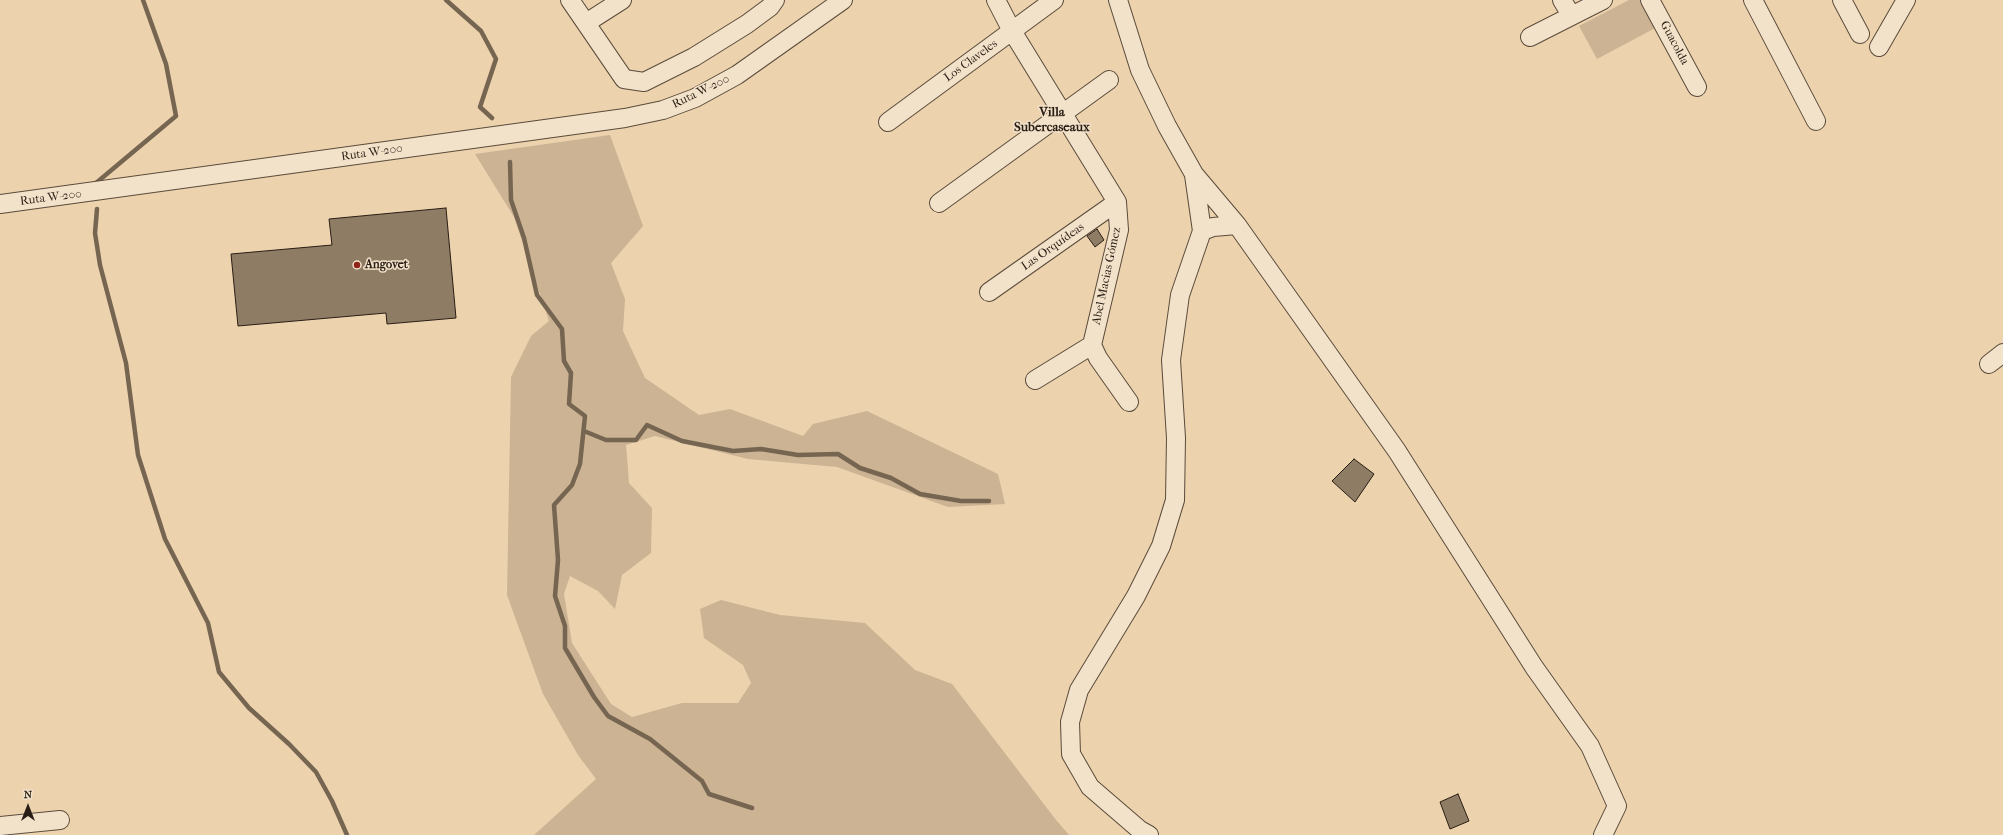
<!DOCTYPE html>
<meta charset="utf-8">
<style>
body{margin:0}
#map{position:relative;width:2003px;height:835px;overflow:hidden;background:#ecd2ad;font-family:"IM FELL French Canon",serif}
canvas{display:block}
.north{position:absolute;left:8px;top:787px;width:40px;height:40px;-webkit-text-stroke:3px #f3e2ca;paint-order:stroke;rotate:0deg;font-size:11px;font-weight:700;line-height:16px;text-align:center;color:#291e15}
.north::after{content:'';display:block;margin:auto;width:14px;height:18px;background:#291e15;clip-path:polygon(50% 0,100% 100%,50% 72%,0 100%)}
</style>
<div id="map">
<canvas width="2003" height="835"></canvas>
<div class="north">N</div>
</div>
<script>
const context = document.querySelector('canvas').getContext('2d');
context.lineJoin = 'round';
function paint(path, color) { context.fillStyle = color; context.fill(path, 'evenodd'); }
const poly = rows => new Path2D(rows.map(r => 'M' + r).join(''));
function trace(path, color, width, dash) { context.strokeStyle = color; context.lineWidth = width; context.lineCap = dash ? 'butt' : 'round'; context.setLineDash(dash || []); context.stroke(path); }
function drawText(font, color, halo, rows, align = 'center') {
  context.font = font + ' "IM FELL French Canon",serif'; context.lineWidth = 3; context.setLineDash([]); context.textBaseline = 'middle'; context.strokeStyle = halo; context.fillStyle = color; for (const [text, x, y, turn = 0] of rows) {
    context.save(); context.translate(x, y); context.rotate((+turn || 0) * Math.PI / 180); context.textAlign = isNaN(turn) ? turn : align; if (halo) context.strokeText(text, 0, 0); context.fillText(text, 0, 0); context.restore();
  }
}
paint(poly([
 [1629,0,1645,0,1659,26,1597,59,1579,26],
 [610,135,643,226,611,263,625,299,623,331,645,378,699,415,730,409,803,436,813,424,867,411,998,474,1005,504,948,507,837,467,748,459,655,436,626,445,629,483,652,508,651,553,622,575,615,609,598,591,570,576,564,594,572,643,611,704,632,717,682,703,738,703,751,683,743,665,704,638,700,609,721,600,780,615,865,623,915,670,952,684,1056,820,1069,835,534,835,596,779,578,755,543,694,507,595,511,377,531,336,549,321,514,217,475,154]
]), '#cbb393');
trace(poly([
 [446,0,481,31,496,59,480,107,492,118],
 [510,162,511,200,524,238,537,295,562,329,564,361,571,373,569,404,585,416,580,464,572,485,554,505,558,560,555,596,565,626,565,648,594,697,608,716,650,739,702,781,709,794,752,808],
 [96,183,176,116,166,64,143,0],
 [97,209,95,233,100,265,126,363,138,455,165,539,208,623,219,672,249,708,289,744,316,772,332,801,347,835],
 [584,431,606,440,636,440,647,425,682,441,733,451,761,449,798,455,838,454,860,468,891,478,920,494,961,501,989,501]
]), '#766551', 4.5);
const building = poly([
 [446,208,456,318,387,324,386,313,238,326,231,254,332,245,329,219,446,208],
 [1097,229,1104,240,1095,247,1087,236,1097,229],
 [1354,459,1374,474,1355,502,1332,481,1354,459],
 [1458,794,1469,821,1450,829,1440,802,1458,794]
]);
paint(building, '#8e7c64');
trace(building, '#291e15', 1);
const minor = poly([
 [570,0,624,79,644,82,694,57,747,24,770,7,775,0],
 [996,0,1012,31,1117,202,1119,230,1092,345,1098,358,1129,402],
 [1118,0,1140,70,1167,126,1194,174,1237,225,1397,451,1534,667,1590,746,1617,806,1603,835],
 [1562,0,1571,15],
 [1650,0,1697,87],
 [1753,0,1816,121],
 [1842,0,1860,34],
 [586,23,622,0],
 [1530,37,1603,0],
 [1879,47,1906,0],
 [888,122,1054,0],
 [939,203,1109,80],
 [0,204,625,118,663,110,695,98,737,75,843,0],
 [1202,231,1213,227,1237,225],
 [989,292,1117,202],
 [1989,364,2003,353],
 [1035,380,1092,345],
 [0,826,60,820],
 [1149,835,1140,830,1090,787,1071,754,1070,722,1079,690,1136,596,1161,546,1175,500,1176,438,1171,360,1180,295,1202,231,1194,175]
]);
trace(minor, '#5a4b3b', 20);
trace(minor, '#f3e2ca', 18);
for (const [x, y, r, color] of [
 [357,265,4,"#8f2418"]
]) { const dot = new Path2D(); dot.arc(x, y, r, 0, 2 * Math.PI); context.fillStyle = color; context.fill(dot); trace(dot, '#f3e2ca', 1.5); }
drawText('12px', '#291e15', '#f3e2ca', [
 ["Guacolda",1674,43,62],
 ["Los Claveles",971,61,-36],
 ["Ruta W-200",701,92,-26],
 ["Ruta W-200",372,153,-8],
 ["Ruta W-200",51,198,-7],
 ["Las Orquídeas",1053,247,-35],
 ["Abel Macias Gómez",1107,276,-78]
]);
drawText('bold 12px', '#291e15', '#f3e2ca', [
 ["Angovet",365,265]
], 'left');
drawText('bold 13px', '#291e15', '#f3e2ca', [
 ["Villa",1052,113],
 ["Subercaseaux",1052,128]
]);
</script>
